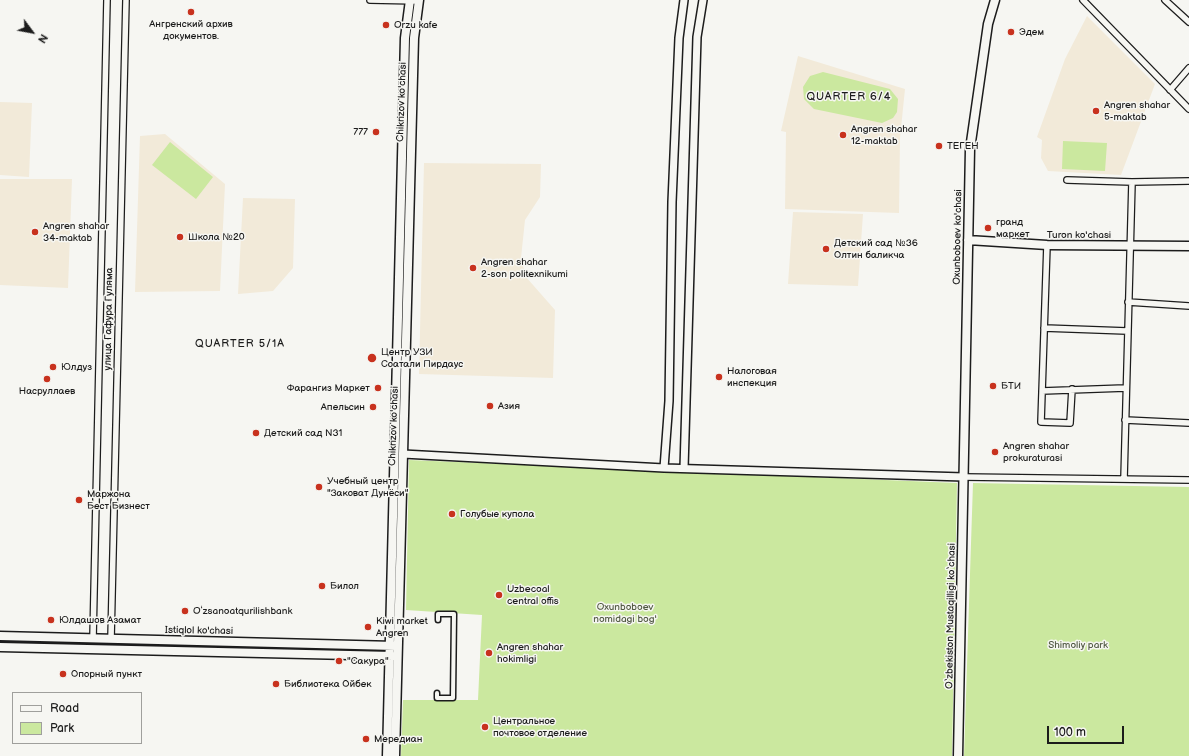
<!DOCTYPE html>
<meta charset="utf-8">
<style>
body{margin:0}
#map{position:relative;width:1189px;height:756px;overflow:hidden;background:#f6f6f2;font-family:"Balsamiq Sans",sans-serif}
canvas{display:block}
.legend{position:absolute;left:12px;top:692px;width:130px;height:52px;box-sizing:border-box;background:#f6f6f2;border:1px solid #9f9f9c;margin:0;padding:5px 7px;list-style:none;font-size:12px;color:#1c1c1c}
.legend li{display:flex;align-items:center;gap:8px;height:20px}
.legend b{width:20px;border:1px solid #9f9f9c}
.north{position:absolute;left:12px;top:12px;width:40px;height:40px;-webkit-text-stroke:3px #f6f6f2;paint-order:stroke;rotate:122deg;font-size:11px;font-weight:700;line-height:16px;text-align:center;color:#1c1c1c}
.north::after{content:'';display:block;margin:auto;width:14px;height:18px;background:#1c1c1c;clip-path:polygon(50% 0,100% 100%,50% 72%,0 100%)}
.scale{position:absolute;left:1047px;top:726px;width:77px;height:18px;box-sizing:border-box;border:2px solid #1c1c1c;border-top:0;padding-left:5px;font-size:12px;line-height:14px;white-space:nowrap;color:#1c1c1c;-webkit-text-stroke:3px #f6f6f2;paint-order:stroke}
</style>
<div id="map">
<canvas width="1189" height="756"></canvas>
<ul class="legend">
<li><b style="height:5px;background:#f6f6f2"></b>Road</li>
<li><b style="height:11px;background:#cbe89f"></b>Park</li>
</ul>
<div class="north">N</div>
<div class="scale">100 m</div>
</div>
<script>
const context = document.querySelector('canvas').getContext('2d');
context.lineJoin = 'round';
function paint(path, color) { context.fillStyle = color; context.fill(path, 'evenodd'); }
const poly = rows => new Path2D(rows.map(r => 'M' + r).join(''));
function trace(path, color, width, dash) { context.strokeStyle = color; context.lineWidth = width; context.lineCap = dash ? 'butt' : 'round'; context.setLineDash(dash || []); context.stroke(path); }
function drawText(font, color, halo, rows, align = 'center') {
  context.font = font + ' "Balsamiq Sans",sans-serif'; context.lineWidth = 3; context.setLineDash([]); context.textBaseline = 'middle'; context.strokeStyle = halo; context.fillStyle = color; for (const [text, x, y, turn = 0] of rows) {
    context.save(); context.translate(x, y); context.rotate((+turn || 0) * Math.PI / 180); context.textAlign = isNaN(turn) ? turn : align; if (halo) context.strokeText(text, 0, 0); context.fillText(text, 0, 0); context.restore();
  }
}
paint(poly([
 [1087,16,1155,84,1121,175,1048,171,1041,158,1042,140,1037,137,1065,59],
 [798,56,905,89,900,138,899,213,785,209,786,132,781,131],
 [0,102,32,103,29,177,0,175],
 [165,134,225,184,220,291,135,292,140,136],
 [424,163,541,164,540,197,525,220,521,258,526,277,555,310,553,378,419,374],
 [0,179,72,179,68,288,0,285],
 [243,198,295,199,293,268,273,291,238,294],
 [793,212,863,214,858,286,788,284]
]), '#f2ead9');
paint(poly([
 [823,72,890,89,898,99,897,112,893,118,882,123,814,109,804,99,803,87,810,76],
 [1063,141,1107,143,1105,171,1062,169],
 [170,142,213,177,196,199,152,165],
 [409,460,957,483,952,756,401,756,403,700,478,700,482,615,406,610],
 [973,483,1189,487,1189,756,964,756]
]), '#cbe89f');
const pedestrian = poly([
 [437,693,437,698,453,698,454,614,438,614,438,620]
]);
const minor = poly([
 [370,0,419,1],
 [1083,0,1189,109],
 [1165,0,1189,22],
 [1170,90,1189,68],
 [1067,180,1132,182,1189,181],
 [1047,245,1041,422,1070,423,1072,389],
 [1128,302,1189,306],
 [1044,328,1127,331],
 [1042,391,1125,388],
 [1125,420,1189,423],
 [964,477,1189,480],
 [1124,479,1132,182],
 [93,638,107,0],
 [111,638,126,0]
]);
const tertiary = poly([
 [403,454,664,468,964,477],
 [664,468,669,401,672,202,679,38,684,0],
 [684,468,697,37,703,0]
]);
const secondary = poly([
 [968,240,1047,245,1189,246],
 [0,636,395,646],
 [0,647,393,656],
 [387,756,405,38,410,0],
 [395,756,414,38,419,0],
 [958,756,970,149,988,24,995,0]
]);
trace(pedestrian, '#1c1c1c', 7);
trace(minor, '#1c1c1c', 8);
trace(tertiary, '#1c1c1c', 10);
trace(secondary, '#1c1c1c', 11);
trace(pedestrian, '#f6f6f2', 4);
trace(minor, '#f6f6f2', 5.5);
trace(tertiary, '#f6f6f2', 7);
trace(secondary, '#f6f6f2', 8);
for (const [x, y, r, color] of [
 [191,12,4,"#c8321e"],
 [386,25,4,"#c8321e"],
 [1011,32,4,"#c8321e"],
 [1096,111,4,"#c8321e"],
 [376,132,4,"#c8321e"],
 [843,135,4,"#c8321e"],
 [939,146,4,"#c8321e"],
 [988,228,4,"#c8321e"],
 [35,232,4,"#c8321e"],
 [180,237,4,"#c8321e"],
 [826,249,4,"#c8321e"],
 [473,268,4,"#c8321e"],
 [372,358,5,"#c8321e"],
 [53,367,4,"#c8321e"],
 [719,377,4,"#c8321e"],
 [47,379,4,"#c8321e"],
 [993,386,4,"#c8321e"],
 [378,388,4,"#c8321e"],
 [490,406,4,"#c8321e"],
 [373,407,4,"#c8321e"],
 [256,433,4,"#c8321e"],
 [995,452,4,"#c8321e"],
 [319,487,4,"#c8321e"],
 [79,500,4,"#c8321e"],
 [452,514,4,"#c8321e"],
 [322,586,4,"#c8321e"],
 [499,595,4,"#c8321e"],
 [185,611,4,"#c8321e"],
 [51,620,4,"#c8321e"],
 [368,627,4,"#c8321e"],
 [489,653,4,"#c8321e"],
 [339,661,4,"#c8321e"],
 [63,674,4,"#c8321e"],
 [276,684,4,"#c8321e"],
 [485,727,4,"#c8321e"],
 [366,739,4,"#c8321e"]
]) { const dot = new Path2D(); dot.arc(x, y, r, 0, 2 * Math.PI); context.fillStyle = color; context.fill(dot); trace(dot, '#f6f6f2', 1.5); }
drawText('10px', '#1c1c1c', '#f6f6f2', [
 ["Ангренский архив",191,24,"center"],
 ["документов.",191,36,"center"],
 ["Orzu kafe",394,25],
 ["Эдем",1019,32],
 ["Angren shahar",1104,105],
 ["5-maktab",1104,117],
 ["Angren shahar",851,129],
 ["12-maktab",851,141],
 ["777",368,132,"right"],
 ["ТЕГЕН",947,146],
 ["гранд",996,222],
 ["маркет",996,234],
 ["Angren shahar",43,226],
 ["34-maktab",43,238],
 ["Школа №20",188,237],
 ["Детский сад №36",834,243],
 ["Олтин баликча",834,255],
 ["Angren shahar",481,262],
 ["2-son politexnikumi",481,274],
 ["Центр УЗИ",381,352],
 ["Соатали Пирдаус",381,364],
 ["Юлдуз",61,367],
 ["Налоговая",727,371],
 ["инспекция",727,383],
 ["БТИ",1001,386],
 ["Фарангиз Маркет",370,388,"right"],
 ["Насруллаев",47,391,"center"],
 ["Азия",498,406],
 ["Апельсин",365,407,"right"],
 ["Детский сад N31",264,433],
 ["Angren shahar",1003,446],
 ["prokuraturasi",1003,458],
 ["Учебный центр",327,481],
 ["\"Заковат Дунёси\"",327,493],
 ["Маржона",87,494],
 ["Бест Бизнест",87,506],
 ["Голубые купола",460,514],
 ["Билол",330,586],
 ["Uzbecoal",507,589],
 ["central offis",507,601],
 ["Oʻzsanoatqurilishbank",193,611],
 ["Юлдашов Азамат",59,620],
 ["Kiwi market",376,621],
 ["Angren",376,633],
 ["Angren shahar",497,647],
 ["hokimligi",497,659],
 ["\"Сакура\"",347,661],
 ["Опорный пункт",71,674],
 ["Библиотека Ойбек",284,684],
 ["Центральное",493,721],
 ["почтовое отделение",493,733],
 ["Мередиан",374,739]
], 'left');
drawText('10px', '#1c1c1c', '#f6f6f2', [
 ["Chikrizov ko'chasi",402,102,-88],
 ["Turon ko'chasi",1079,235],
 ["Oxunboboev ko'chasi",958,237,-89],
 ["улица Гафура Гуляма",109,319,-89],
 ["Chikrizov ko'chasi",394,426,-88],
 ["O‘zbekiston Mustaqilligi ko‘chasi",951,616,-89],
 ["Istiqlol ko'chasi",199,631,1]
]);
drawText('10px', '#515943', '#f6f6f2', [
 ["Oxunboboev",625,607],
 ["nomidagi bog'",625,619],
 ["Shimoliy park",1078,645]
]);
context.letterSpacing = '1px';
drawText('11px', '#1c1c1c', '#f6f6f2', [
 ["QUARTER 6/4",849,97],
 ["QUARTER 5/1A",240,344]
]);
context.letterSpacing = '0px';
</script>
